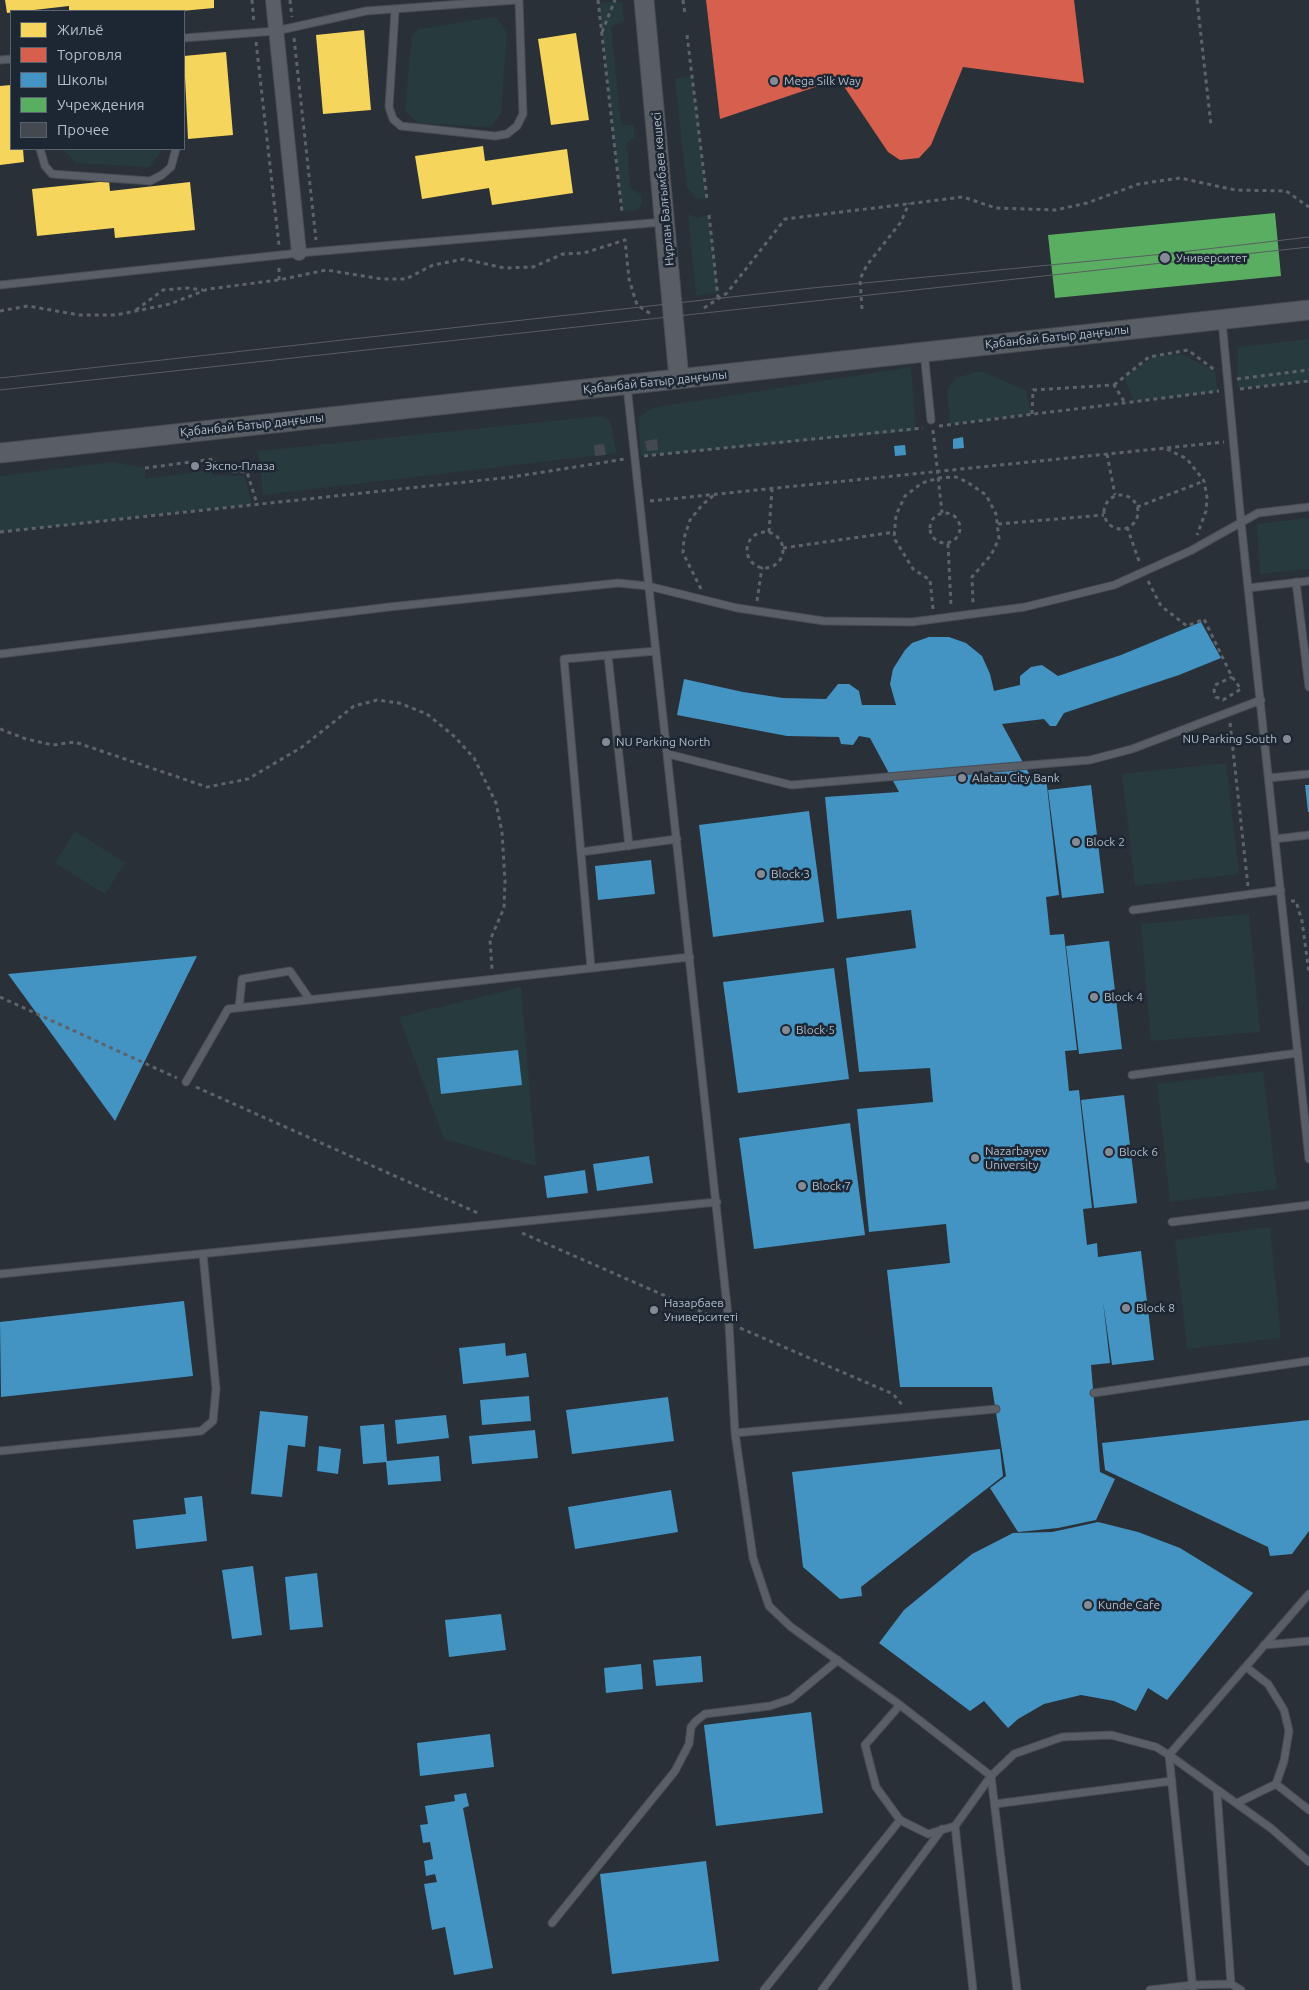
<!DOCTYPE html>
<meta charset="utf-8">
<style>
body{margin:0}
#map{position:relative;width:1309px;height:1990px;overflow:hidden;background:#2a3038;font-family:Ubuntu,sans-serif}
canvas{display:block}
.legend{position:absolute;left:10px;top:10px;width:175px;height:140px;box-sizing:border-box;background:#1d2633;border:1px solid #59626f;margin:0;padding:6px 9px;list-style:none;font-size:15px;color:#b4bcc9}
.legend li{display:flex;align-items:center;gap:10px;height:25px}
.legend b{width:25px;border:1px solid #59626f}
</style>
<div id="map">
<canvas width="1309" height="1990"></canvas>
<ul class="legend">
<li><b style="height:14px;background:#f6d55c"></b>Жильё</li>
<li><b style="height:14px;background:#d6604d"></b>Торговля</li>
<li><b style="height:14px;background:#4393c3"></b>Школы</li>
<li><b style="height:14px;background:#5aae61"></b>Учреждения</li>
<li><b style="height:14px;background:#444950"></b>Прочее</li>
</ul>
</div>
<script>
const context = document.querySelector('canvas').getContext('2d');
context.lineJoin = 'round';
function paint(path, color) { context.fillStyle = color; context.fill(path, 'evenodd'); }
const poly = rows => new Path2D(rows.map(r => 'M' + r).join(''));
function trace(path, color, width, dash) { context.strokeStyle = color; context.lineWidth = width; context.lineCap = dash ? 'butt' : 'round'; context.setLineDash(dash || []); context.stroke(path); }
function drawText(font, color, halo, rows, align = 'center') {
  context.font = font + ' Ubuntu,sans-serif'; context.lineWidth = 5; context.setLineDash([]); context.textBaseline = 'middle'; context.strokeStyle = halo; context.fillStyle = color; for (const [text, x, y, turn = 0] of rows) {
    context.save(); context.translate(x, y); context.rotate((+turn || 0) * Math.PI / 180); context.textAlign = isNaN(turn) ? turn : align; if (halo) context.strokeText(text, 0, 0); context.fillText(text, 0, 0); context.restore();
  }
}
paint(poly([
 [616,1,622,4,624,21,611,27,621,125,633,125,635,137,627,143,630,189,641,194,642,204,637,210,622,212,599,3],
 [496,17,507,33,501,113,491,127,418,123,405,110,412,35,419,29],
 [692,76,707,199,697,198,687,188,675,79],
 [63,149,160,149,160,153,149,167,76,163],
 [688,214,697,218,709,215,718,292,696,296],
 [1309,339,1309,381,1237,389,1238,347],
 [1181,354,1215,371,1217,392,1134,401,1124,378,1154,357],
 [911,367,916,431,641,456,638,418,652,408],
 [980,371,1026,390,1032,414,950,424,947,390,956,378],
 [601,416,610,421,617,453,263,495,258,451],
 [112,462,145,468,145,479,211,470,213,475,244,476,252,504,0,532,0,476],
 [1309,518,1309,569,1260,574,1257,524],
 [1226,763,1239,874,1135,886,1122,774],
 [75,831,125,863,105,894,55,863],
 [1249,914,1260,1032,1151,1041,1141,924],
 [521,987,536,1166,444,1139,399,1017],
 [1263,1071,1277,1189,1170,1202,1157,1084],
 [1270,1227,1281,1338,1187,1349,1175,1240]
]), '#273a3e');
paint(poly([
 [5,0,214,0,214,8,181,11,69,11,69,6,7,13],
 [364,30,371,110,323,114,316,35],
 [576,33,589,120,551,125,538,39],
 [226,52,233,135,188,139,184,56],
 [11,85,11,149,23,149,24,162,0,165,0,86],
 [483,146,485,161,567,149,573,193,492,205,489,188,422,199,415,156],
 [109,181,110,191,190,182,195,230,115,238,114,228,37,236,32,189]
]), '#f6d55c');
paint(poly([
 [706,0,1074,0,1084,83,963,67,931,145,919,158,900,160,888,152,839,79,720,119]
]), '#d6604d');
paint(poly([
 [963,437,964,448,953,449,953,439],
 [905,445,906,455,895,456,894,446],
 [1201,622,1221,658,1179,675,1064,713,1056,726,1050,726,1044,719,1002,724,1032,779,1046,777,1059,895,1046,897,1050,935,1064,934,1077,1050,1065,1051,1069,1091,1079,1090,1092,1208,1083,1209,1087,1245,1097,1243,1098,1257,1141,1251,1154,1360,1112,1365,1103,1301,1110,1363,1091,1365,1100,1472,1115,1479,1096,1520,1058,1528,1018,1532,990,1488,1006,1476,992,1387,900,1387,887,1270,950,1263,946,1224,869,1232,857,1109,933,1102,930,1068,859,1072,846,958,916,948,911,910,837,919,825,797,899,792,870,738,859,736,853,745,841,744,839,737,787,736,677,715,684,679,743,692,783,698,826,699,838,684,849,684,859,691,862,705,896,705,890,684,893,669,905,650,912,643,929,637,949,637,966,643,982,656,990,674,994,691,1020,685,1020,676,1031,667,1042,665,1058,676,1121,655],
 [1091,785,1104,893,1062,898,1048,790],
 [1305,785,1309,785,1309,812,1308,812],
 [809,811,824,922,713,937,699,825],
 [651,860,655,894,598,900,595,866],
 [1109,941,1122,1049,1079,1054,1066,946],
 [197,956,115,1121,8,974],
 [834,968,849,1079,738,1093,723,982],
 [518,1050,522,1085,441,1094,437,1058],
 [1124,1095,1137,1203,1094,1208,1081,1100],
 [850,1123,865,1235,754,1249,739,1138],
 [649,1156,653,1183,597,1191,593,1164],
 [585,1170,588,1193,547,1198,544,1176],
 [184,1301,193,1376,1,1397,0,1322],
 [505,1343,506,1356,526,1353,529,1377,463,1384,459,1348],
 [529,1396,531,1421,482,1425,480,1400],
 [668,1397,674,1441,572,1454,566,1410],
 [260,1411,308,1416,305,1447,288,1445,282,1497,251,1494],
 [446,1415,449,1438,397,1444,395,1420],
 [1309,1420,1309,1531,1292,1554,1270,1556,1268,1547,1105,1470,1102,1443],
 [384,1424,387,1461,439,1456,441,1481,388,1485,386,1462,363,1464,360,1426],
 [535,1430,538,1458,472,1464,469,1436],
 [319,1446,341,1449,338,1474,317,1471],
 [1000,1449,1003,1476,861,1587,862,1596,840,1599,803,1567,792,1472],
 [671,1490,678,1532,575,1549,568,1507],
 [202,1496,207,1541,136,1549,133,1520,186,1514,184,1498],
 [1098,1522,1138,1532,1180,1548,1253,1593,1167,1700,1148,1688,1136,1711,1114,1701,1081,1695,1044,1704,1018,1719,1008,1728,984,1701,970,1711,879,1643,904,1610,972,1554,1013,1533,1052,1532],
 [253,1566,262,1635,232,1639,222,1570],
 [317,1573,323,1627,290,1630,285,1577],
 [501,1614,506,1650,449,1657,445,1620],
 [701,1656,703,1682,656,1686,653,1660],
 [641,1664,643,1689,606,1693,604,1668],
 [811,1712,823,1813,716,1826,704,1725],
 [490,1734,494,1767,420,1776,417,1743],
 [466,1793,469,1806,463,1808,493,1968,454,1975,445,1927,432,1930,424,1884,437,1882,435,1874,426,1876,424,1861,433,1859,430,1842,423,1843,420,1825,428,1824,425,1806,455,1801,454,1795],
 [706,1861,719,1961,612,1974,600,1874]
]), '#4393c3');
paint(poly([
 [1275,213,1281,276,1055,298,1048,235]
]), '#5aae61');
paint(poly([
 [657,439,658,450,647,451,645,441],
 [604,444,606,455,595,456,594,445]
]), '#444950');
const lane = poly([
 [395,11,389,107,393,119,401,126,495,136,507,134,517,126,523,114,519,0],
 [184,38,276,31,366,11,516,0],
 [0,60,11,59],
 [40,149,45,166,52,174,150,181,162,175,171,167,176,149],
 [0,285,299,253,663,222],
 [1222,321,1241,522,1309,1159],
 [924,352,931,420],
 [627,386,729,1324,735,1433,996,1409],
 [1296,582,1309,687],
 [1248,588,1309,581],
 [0,654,389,607,618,583,648,586,737,608,824,621,912,622,1025,607,1114,585,1190,551,1258,513,1309,507],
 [608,656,629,846],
 [668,754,791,785,1090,760,1132,749,1261,700],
 [1269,778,1309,774],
 [1275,839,1309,835],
 [581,852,677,839],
 [1133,910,1281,890],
 [591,968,564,659,656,651],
 [239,1008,242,979,290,971,310,1000],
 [1132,1075,1298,1053],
 [186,1082,228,1009,690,957],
 [1172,1222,1309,1205],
 [0,1274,717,1202],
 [1094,1393,1309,1361],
 [735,1433,753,1558,769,1606,791,1627,900,1705],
 [0,1451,201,1431,213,1421,216,1389,203,1254],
 [1309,1594,1169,1755,1272,1829,1309,1862],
 [1264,1645,1309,1641],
 [1246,1667,1268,1684,1284,1710,1289,1731,1284,1761,1276,1784],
 [900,1705,991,1776,955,1826,928,1834,900,1820,876,1787,865,1745,900,1705],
 [1217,1791,1231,1984],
 [1237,1803,1276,1784,1309,1810],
 [995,1804,1172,1781],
 [955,1826,973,1990],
 [552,1923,675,1771,689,1744,691,1727,696,1721,705,1714,770,1706,791,1699,838,1660],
 [764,1990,900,1820],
 [822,1990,942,1829],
 [1017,1990,991,1776,1014,1754,1062,1737,1111,1735,1156,1747,1169,1755,1193,1990],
 [1150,1990,1193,1985,1231,1984,1241,1990]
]);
const street = poly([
 [273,0,299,253]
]);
const secondary = poly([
 [644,0,679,379],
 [0,453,1309,310]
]);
trace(lane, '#484c53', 9);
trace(street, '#484c53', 16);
trace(secondary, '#484c53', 21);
trace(poly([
 [252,0,254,24],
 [290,0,292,17],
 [598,0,622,212],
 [683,0,685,14],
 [1197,0,1211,125],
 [602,32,615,0],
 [687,35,707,199],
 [294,38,316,240],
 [256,42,279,245],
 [709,215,718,298],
 [279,280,279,266],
 [704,308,727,293,785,219,963,197,996,208,1056,210,1087,203,1139,184,1180,178,1235,190,1286,191,1309,207],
 [862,309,860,279,867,265,901,222,909,203],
 [136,310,163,290,187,288,203,290],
 [0,311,28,306,79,315,116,315,170,304,208,289,279,280,326,270,382,279,406,279,433,265,464,259,504,268,533,267,563,254,584,253,625,240,629,279,637,305,651,314],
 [1237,379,1309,370],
 [1114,385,1149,357,1188,350,1216,371],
 [1240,389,1309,381],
 [1032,414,1033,390,1114,385,1125,403],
 [939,426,1219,391],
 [933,430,942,513],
 [1167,449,1187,459,1204,481,1207,497,1206,511,1197,535],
 [1107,454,1115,495],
 [644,456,923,428],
 [145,468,214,459,218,470,247,472,257,504],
 '1104 512a17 17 0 1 1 34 0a17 17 0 1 1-34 0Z',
 [650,501,1224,442],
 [1137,507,1204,481],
 '930 528a15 15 0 1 1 30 0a15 15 0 1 1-30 0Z',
 [998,524,1104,515],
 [1127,527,1139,561],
 [0,532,512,477,625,459],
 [769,532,772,489],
 '747 550a18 18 0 1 1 36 0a18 18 0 1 1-36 0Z',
 [948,544,951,606],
 [783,548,895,532],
 [1148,581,1161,606,1187,626,1204,619,1232,677,1241,689,1223,700,1216,697,1214,691,1215,685,1232,677],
 [701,589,683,553,684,538,690,520,702,505,714,495],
 [757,601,762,567],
 [933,609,930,580,913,569,894,538,896,515,905,496,922,483,939,478,956,477,967,482,986,495,996,514,999,539,991,555,972,577,973,603],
 [1230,723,1248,886],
 [0,729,26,739,53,745,75,742,207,787,248,779,302,747,354,706,377,700,399,703,427,714,455,737,474,758,496,803,502,832,505,881,504,908,490,940,492,969],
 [1291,901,1296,901,1302,921,1309,973],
 [0,997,177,1078],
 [196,1087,480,1214],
 [522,1233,718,1319],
 [740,1328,893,1394,904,1407]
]), '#5d636a', 3, [4, 4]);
trace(lane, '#5a5e66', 7);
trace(street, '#5a5e66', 14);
trace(secondary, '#595d64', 19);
trace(poly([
 [0,378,812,288,1164,254,1309,237],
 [0,390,1309,247]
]), '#595d64', 1);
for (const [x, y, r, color] of [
 [774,81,5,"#848b96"],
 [1165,258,6,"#848b96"],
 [195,466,5,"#848b96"],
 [1287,739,5,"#848b96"],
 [606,742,5,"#848b96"],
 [962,778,5,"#848b96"],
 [1076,842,5,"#848b96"],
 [761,874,5,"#848b96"],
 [1094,997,5,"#848b96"],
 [786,1030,5,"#848b96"],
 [1109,1152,5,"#848b96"],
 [975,1158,5,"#848b96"],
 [802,1186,5,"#848b96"],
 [1126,1308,5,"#848b96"],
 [654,1310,5,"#848b96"],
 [1088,1605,5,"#848b96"]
]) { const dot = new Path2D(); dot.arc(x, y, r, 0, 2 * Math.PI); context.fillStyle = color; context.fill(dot); trace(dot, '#1d2633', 2); }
drawText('12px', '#b4bcc9', '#1d2633', [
 ["Mega Silk Way",784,81],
 ["Университет",1176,258],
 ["Экспо-Плаза",205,466],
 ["NU Parking South",1277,739,"right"],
 ["NU Parking North",616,742],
 ["Alatau City Bank",972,778],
 ["Block 2",1086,842],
 ["Block 3",771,874],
 ["Block 4",1104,997],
 ["Block 5",796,1030],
 ["Nazarbayev",985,1151],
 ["University",985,1165],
 ["Block 6",1119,1152],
 ["Block 7",812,1186],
 ["Назарбаев",664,1303],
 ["Университеті",664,1317],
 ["Block 8",1136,1308],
 ["Kunde Cafe",1098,1605]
], 'left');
drawText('12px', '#b4bcc9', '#1d2633', [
 ["Нұрлан Балғымбаев көшесі",663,189,-95],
 ["Қабанбай Батыр даңғылы",1057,337,-6],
 ["Қабанбай Батыр даңғылы",655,382,-6],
 ["Қабанбай Батыр даңғылы",252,425,-6]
]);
</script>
